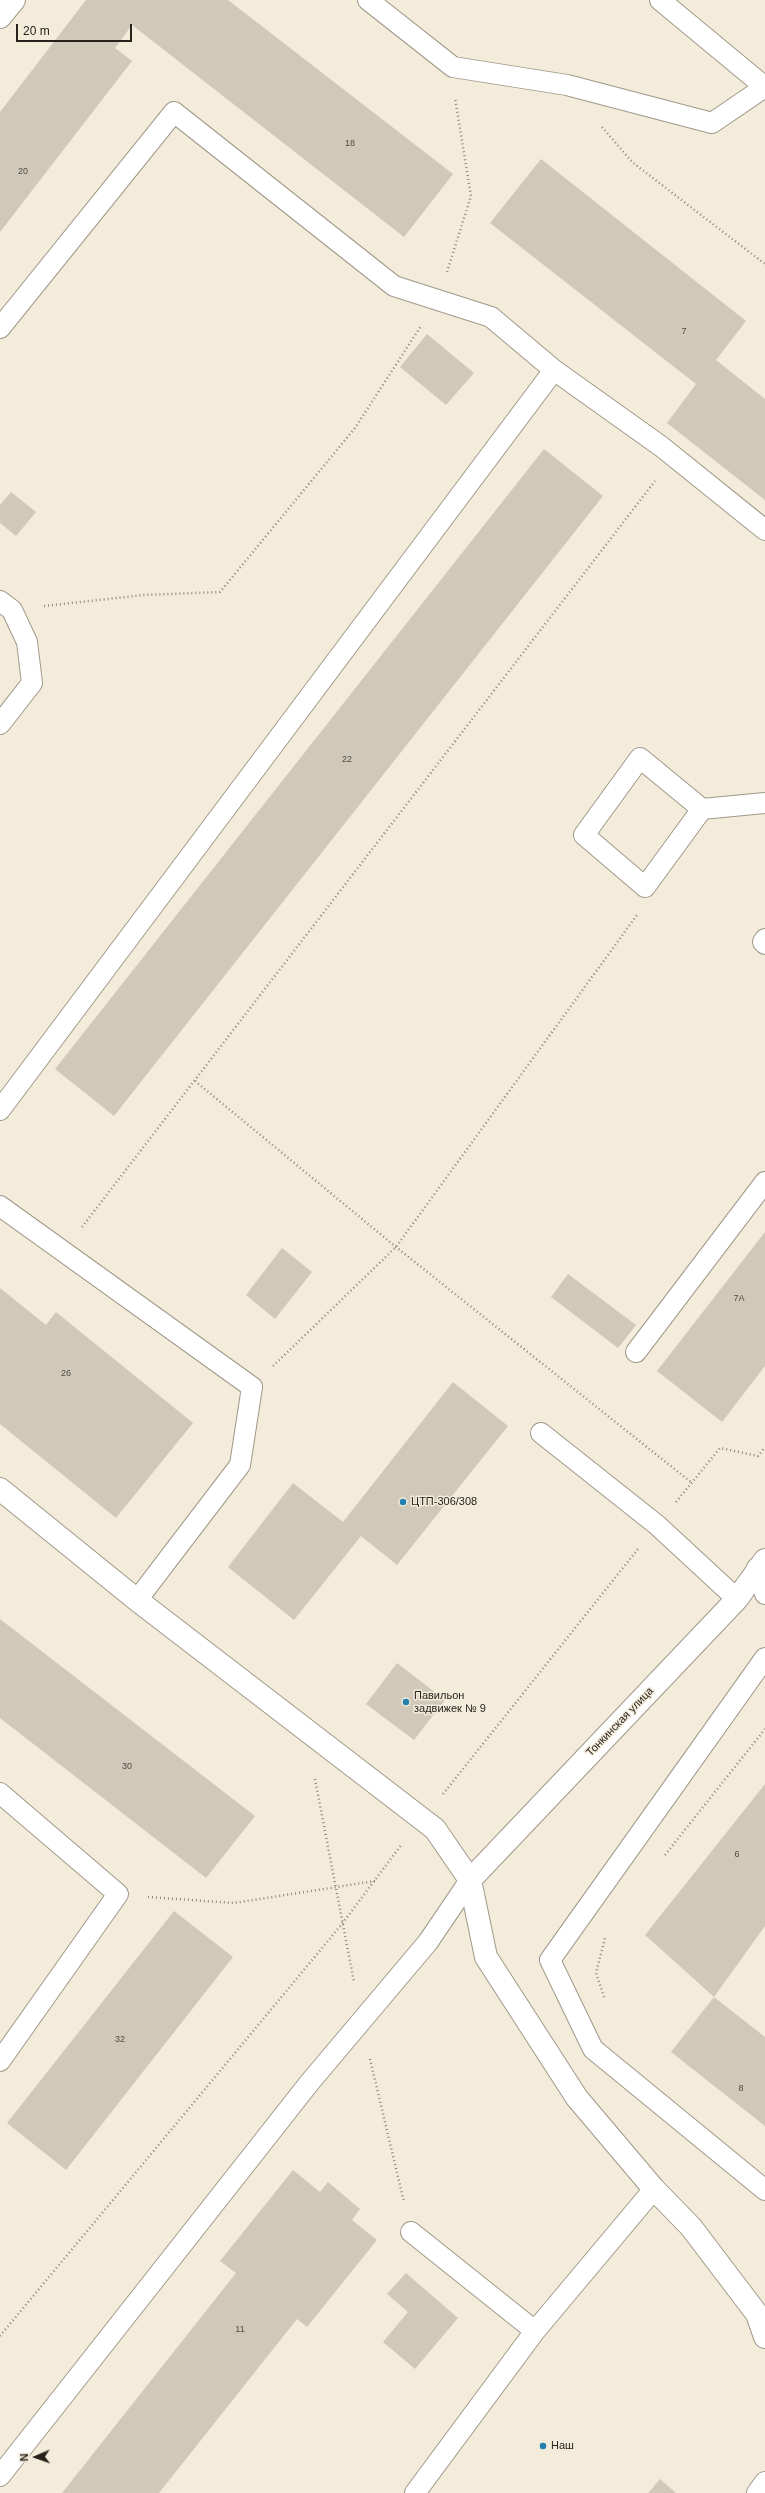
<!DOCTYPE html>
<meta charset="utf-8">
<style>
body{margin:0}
#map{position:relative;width:765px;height:2493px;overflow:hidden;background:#f4ecdb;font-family:Arial,sans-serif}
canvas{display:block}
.north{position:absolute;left:16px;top:2437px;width:40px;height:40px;-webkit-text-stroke:3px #f4ecdb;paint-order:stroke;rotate:268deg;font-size:11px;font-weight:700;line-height:16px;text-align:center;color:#26231d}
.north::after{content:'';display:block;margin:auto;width:14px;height:18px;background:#26231d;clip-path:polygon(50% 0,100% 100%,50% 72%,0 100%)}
.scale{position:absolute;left:16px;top:24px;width:116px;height:18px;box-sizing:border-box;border:2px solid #26231d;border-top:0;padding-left:5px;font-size:12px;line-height:14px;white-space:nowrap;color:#26231d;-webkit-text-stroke:3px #f4ecdb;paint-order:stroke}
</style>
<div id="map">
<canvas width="765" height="2493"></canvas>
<div class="north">N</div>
<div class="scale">20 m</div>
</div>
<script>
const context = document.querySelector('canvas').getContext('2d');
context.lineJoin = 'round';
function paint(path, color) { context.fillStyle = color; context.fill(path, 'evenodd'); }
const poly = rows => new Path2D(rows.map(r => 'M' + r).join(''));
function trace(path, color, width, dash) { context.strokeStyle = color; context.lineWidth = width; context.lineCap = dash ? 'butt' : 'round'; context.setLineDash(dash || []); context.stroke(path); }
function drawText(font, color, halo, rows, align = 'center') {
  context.font = font + ' Arial,sans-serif'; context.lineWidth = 3; context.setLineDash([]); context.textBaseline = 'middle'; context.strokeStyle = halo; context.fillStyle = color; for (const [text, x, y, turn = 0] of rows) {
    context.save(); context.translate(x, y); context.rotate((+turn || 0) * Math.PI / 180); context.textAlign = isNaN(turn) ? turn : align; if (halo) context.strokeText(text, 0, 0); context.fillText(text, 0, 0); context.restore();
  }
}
paint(poly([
 [86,0,228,0,453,174,404,237,132,25,115,48,132,61,0,232,0,112],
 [541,159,746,321,716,360,765,399,765,500,667,423,696,384,490,223],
 [427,334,474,373,446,405,400,367],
 [544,449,603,496,114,1116,55,1069],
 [11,492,36,512,16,536,0,523,0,505],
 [765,1232,765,1366,722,1422,657,1371],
 [282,1248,312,1272,275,1319,246,1295],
 [568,1274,636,1325,618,1348,551,1297],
 [0,1288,46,1325,56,1312,193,1423,116,1518,0,1424],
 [453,1382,508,1426,397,1565,361,1536,294,1620,228,1567,293,1483,343,1522],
 [0,1619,255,1816,206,1878,0,1718],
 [397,1663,445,1700,414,1740,366,1704],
 [765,1784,765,1926,714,1997,645,1935],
 [174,1911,233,1957,66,2170,7,2123],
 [714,1997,765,2037,765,2126,671,2052],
 [293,2170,320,2192,328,2182,360,2209,352,2220,377,2240,307,2327,297,2319,159,2493,62,2493,236,2273,220,2261],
 [406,2273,458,2318,415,2369,383,2342,408,2312,387,2294],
 [660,2479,676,2493,648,2493]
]), '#d0c8b8');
const lane = poly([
 [368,0,453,67,567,85,712,123,765,87],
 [660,0,765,87],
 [0,328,174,112,394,286,491,317,554,370,662,447,765,530],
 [0,601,12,610,27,642,32,683,0,724],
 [702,809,645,887,584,835,640,758,702,809,765,803],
 [765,939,763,942,765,944],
 [0,1110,554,370],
 [0,1206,252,1387,240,1465,137,1600],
 [636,1352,765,1182],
 [541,1433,657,1525,737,1599],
 [757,1568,765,1594],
 [765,1658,550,1960,593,2049,765,2190],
 [0,1793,118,1894,0,2061],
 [411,2232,535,2331],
 [0,2476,310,2082,428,1942,470,1880],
 [415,2493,535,2331,654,2189],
 [757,2493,765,2482]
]);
const street = poly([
 [0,17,14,0],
 [0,1489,137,1600,435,1829,470,1880,486,1957,577,2098,654,2189,691,2227,757,2314,765,2337],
 [470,1880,737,1599,765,1560]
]);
trace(lane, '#a09889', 22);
trace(street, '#a09889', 24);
trace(poly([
 [602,127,632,162,765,264],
 [447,272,471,196,455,98],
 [44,606,144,595,220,592,355,428,421,326],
 [195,1081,396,1247,692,1483],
 [82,1227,655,481],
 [273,1366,396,1247,637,915],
 [676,1502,720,1448,758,1456,765,1447],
 [315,1779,354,1982],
 [443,1794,638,1549],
 [665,1855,765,1729],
 [148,1897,234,1903,375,1881],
 [604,1997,596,1973,605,1938],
 [370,2059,404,2202],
 [0,2336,342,1924,402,1844]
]), '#8c877b', 2.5, [1, 3]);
trace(lane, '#fff', 20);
trace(street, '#fff', 22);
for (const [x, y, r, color] of [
 [403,1502,4,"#2180ac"],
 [406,1702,4,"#2180ac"],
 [543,2446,4,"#2180ac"]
]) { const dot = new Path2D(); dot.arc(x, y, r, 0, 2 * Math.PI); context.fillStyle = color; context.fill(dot); trace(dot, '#f4ecdb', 1.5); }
drawText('9px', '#504c44', null, [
 ["18",350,144],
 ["20",23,172],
 ["7",684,332],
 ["22",347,760],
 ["7А",739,1299],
 ["26",66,1374],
 ["30",127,1767],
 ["6",737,1855],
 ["32",120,2040],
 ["8",741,2089],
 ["11",240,2330]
]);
drawText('11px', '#26231d', '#f4ecdb', [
 ["ЦТП-306/308",411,1502],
 ["Павильон",414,1696],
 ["задвижек № 9",414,1709],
 ["Наш",551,2446]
], 'left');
drawText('11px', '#26231d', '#f4ecdb', [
 ["Тонкинская улица",620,1722,-46]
]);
</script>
